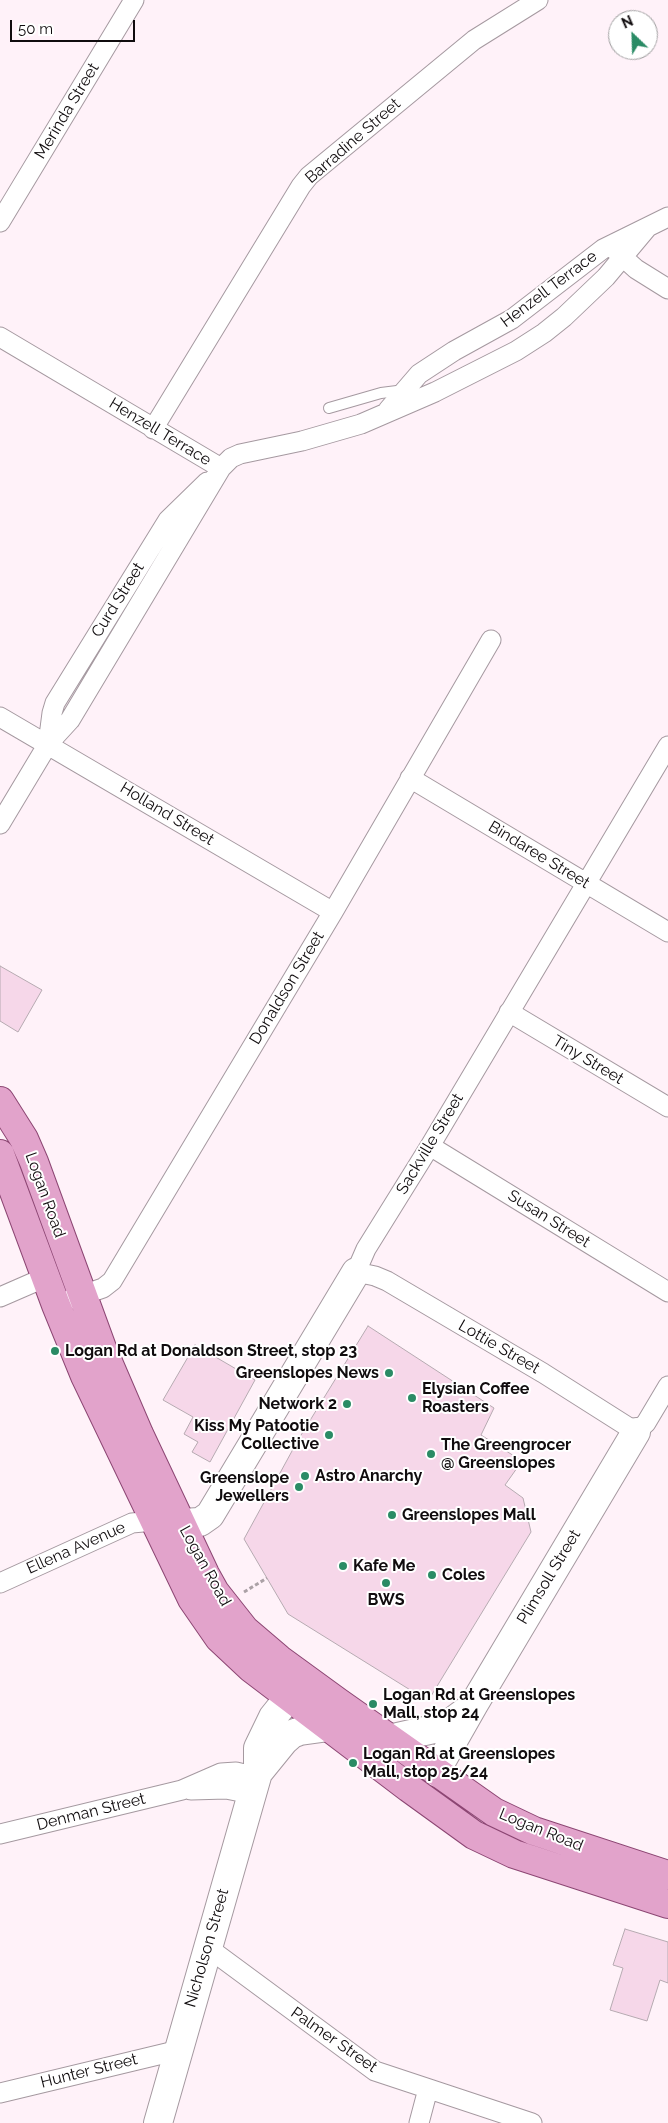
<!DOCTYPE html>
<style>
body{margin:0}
#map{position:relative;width:668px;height:2123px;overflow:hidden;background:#fff2f9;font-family:Raleway,sans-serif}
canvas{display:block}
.north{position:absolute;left:608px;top:10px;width:50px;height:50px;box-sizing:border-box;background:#fff;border:1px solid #9f9e9f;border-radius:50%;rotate:336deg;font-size:14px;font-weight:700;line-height:20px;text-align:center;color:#100c0e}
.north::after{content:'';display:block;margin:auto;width:18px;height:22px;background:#2a8b65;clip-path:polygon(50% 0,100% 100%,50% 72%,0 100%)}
.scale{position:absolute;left:10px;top:20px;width:125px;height:22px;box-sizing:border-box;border:2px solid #100c0e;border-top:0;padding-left:6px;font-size:15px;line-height:18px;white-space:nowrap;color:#100c0e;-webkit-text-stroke:4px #fff;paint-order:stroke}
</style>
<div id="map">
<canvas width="668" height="2123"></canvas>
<div class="north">N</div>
<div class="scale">50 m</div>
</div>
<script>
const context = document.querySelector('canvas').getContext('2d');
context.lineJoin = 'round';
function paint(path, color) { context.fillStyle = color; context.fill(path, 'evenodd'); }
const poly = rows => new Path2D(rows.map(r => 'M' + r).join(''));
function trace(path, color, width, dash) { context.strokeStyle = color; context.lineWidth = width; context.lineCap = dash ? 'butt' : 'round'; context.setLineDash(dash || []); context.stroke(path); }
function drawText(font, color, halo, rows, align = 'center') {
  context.font = font + ' Raleway,sans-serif'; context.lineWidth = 4; context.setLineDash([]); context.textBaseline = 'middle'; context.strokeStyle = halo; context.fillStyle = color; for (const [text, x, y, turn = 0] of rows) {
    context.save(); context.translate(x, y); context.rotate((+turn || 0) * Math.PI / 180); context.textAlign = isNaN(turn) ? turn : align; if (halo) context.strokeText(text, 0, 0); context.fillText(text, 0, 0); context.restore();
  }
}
const building = poly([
 [0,966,42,990,18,1032,0,1021,0,966],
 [368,1326,494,1408,481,1435,522,1461,505,1485,523,1498,531,1532,428,1701,288,1614,244,1539,298,1440,368,1326],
 [195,1345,255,1380,210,1462,192,1452,198,1442,184,1434,193,1417,163,1400,195,1345],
 [625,1929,668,1942,668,1983,660,1980,647,2021,610,2010,623,1968,613,1965,625,1929]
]);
paint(building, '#f6d7e9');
trace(building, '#b6aab1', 1);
const lane = poly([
 [329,408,381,393,405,390]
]);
const street = poly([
 [0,222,134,0],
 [615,250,636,269,668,289],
 [0,337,221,468,231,458,240,454,302,441,361,424,435,392,516,351,544,333,564,317,606,277,647,228],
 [388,410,419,374,454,351,512,319,603,249,668,217],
 [153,429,301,186,309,176,474,40,538,0],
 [0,717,333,912],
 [48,744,52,713,55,703,168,520,207,482],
 [668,746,430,1146,366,1249,356,1272,375,1276,387,1281,543,1373,636,1432,646,1423,668,1386],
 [410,778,668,932],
 [0,824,48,744,70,720,221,468],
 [509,1012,668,1107],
 [430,1146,668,1292],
 [0,1297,46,1277],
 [71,1299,103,1288,112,1281,118,1271,333,912,491,640],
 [0,1583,132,1523,154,1521],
 [191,1790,226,1789,251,1794],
 [0,1834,182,1790,221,1773,236,1772,257,1777],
 [207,1947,375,2071,532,2123],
 [0,2093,179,2050],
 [419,2123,428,2089]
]);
const secondary = poly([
 [181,1523,200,1522,210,1515,356,1272],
 [389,1739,438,1728,450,1723,469,1709],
 [258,1773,284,1741,292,1734,300,1731,329,1727],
 [438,1773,441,1762,474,1704,636,1432],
 [158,2123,258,1773,258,1748,273,1717,289,1697]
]);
const primary = poly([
 [0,1101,24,1139,34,1162,102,1348,139,1434,205,1574,215,1592,245,1630,279,1659,338,1702,494,1812,534,1831,668,1875],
 [0,1154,56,1305,85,1376,192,1599,219,1638,251,1668,409,1788,474,1835,514,1854,668,1904]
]);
trace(lane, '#a599a0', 12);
trace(street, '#a599a0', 21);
trace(secondary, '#a599a0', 30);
trace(primary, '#8c4673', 30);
trace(poly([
 [244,1592,267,1578]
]), '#aba1a6', 3, [4, 2.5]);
trace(lane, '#fff', 10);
trace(street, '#fff', 19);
trace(secondary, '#fff', 28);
trace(primary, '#e2a3cb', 28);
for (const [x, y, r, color] of [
 [55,1351,5,"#2a8b65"],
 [389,1373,5,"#2a8b65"],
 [412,1398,5,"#2a8b65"],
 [347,1404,5,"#2a8b65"],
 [329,1435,5,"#2a8b65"],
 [431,1454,5,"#2a8b65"],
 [305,1476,5,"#2a8b65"],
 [299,1487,5,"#2a8b65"],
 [392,1515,5,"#2a8b65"],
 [343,1566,5,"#2a8b65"],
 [432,1575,5,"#2a8b65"],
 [386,1583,5,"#2a8b65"],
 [373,1704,5,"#2a8b65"],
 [353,1763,5,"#2a8b65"]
]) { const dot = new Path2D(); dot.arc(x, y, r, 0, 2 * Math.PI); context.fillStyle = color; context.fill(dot); trace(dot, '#fff', 2); }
drawText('16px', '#100c0e', '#fff', [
 ["Merinda Street",67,111,-59],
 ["Barradine Street",353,141,-41],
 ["Henzell Terrace",549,289,-37],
 ["Henzell Terrace",160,432,31],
 ["Curd Street",118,600,-58],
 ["Holland Street",167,814,31],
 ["Bindaree Street",539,855,31],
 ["Donaldson Street",287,988,-59],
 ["Tiny Street",588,1060,31],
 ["Sackville Street",430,1144,-59],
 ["Logan Road",45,1195,70],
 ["Susan Street",549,1219,32],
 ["Lottie Street",499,1347,30],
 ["Ellena Avenue",76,1548,-24],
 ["Logan Road",205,1566,61],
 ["Plimsoll Street",549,1577,-59],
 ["Denman Street",91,1812,-14],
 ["Logan Road",541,1830,22],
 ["Nicholson Street",207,1948,-74],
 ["Palmer Street",334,2040,35],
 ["Hunter Street",89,2071,-14]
]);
drawText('bold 16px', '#100c0e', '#fff', [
 ["Logan Rd at Donaldson Street, stop 23",65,1351],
 ["Greenslopes News",379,1373,"right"],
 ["Elysian Coffee",422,1389],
 ["Roasters",422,1407],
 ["Network 2",337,1404,"right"],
 ["Kiss My Patootie",319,1426,"right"],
 ["Collective",319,1444,"right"],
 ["The Greengrocer",441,1445],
 ["@ Greenslopes",441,1463],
 ["Astro Anarchy",315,1476],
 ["Greenslope",289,1478,"right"],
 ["Jewellers",289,1496,"right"],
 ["Greenslopes Mall",402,1515],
 ["Kafe Me",353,1566],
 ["Coles",442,1575],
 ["BWS",386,1600,"center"],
 ["Logan Rd at Greenslopes",383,1695],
 ["Mall, stop 24",383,1713],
 ["Logan Rd at Greenslopes",363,1754],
 ["Mall, stop 25/24",363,1772]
], 'left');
</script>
